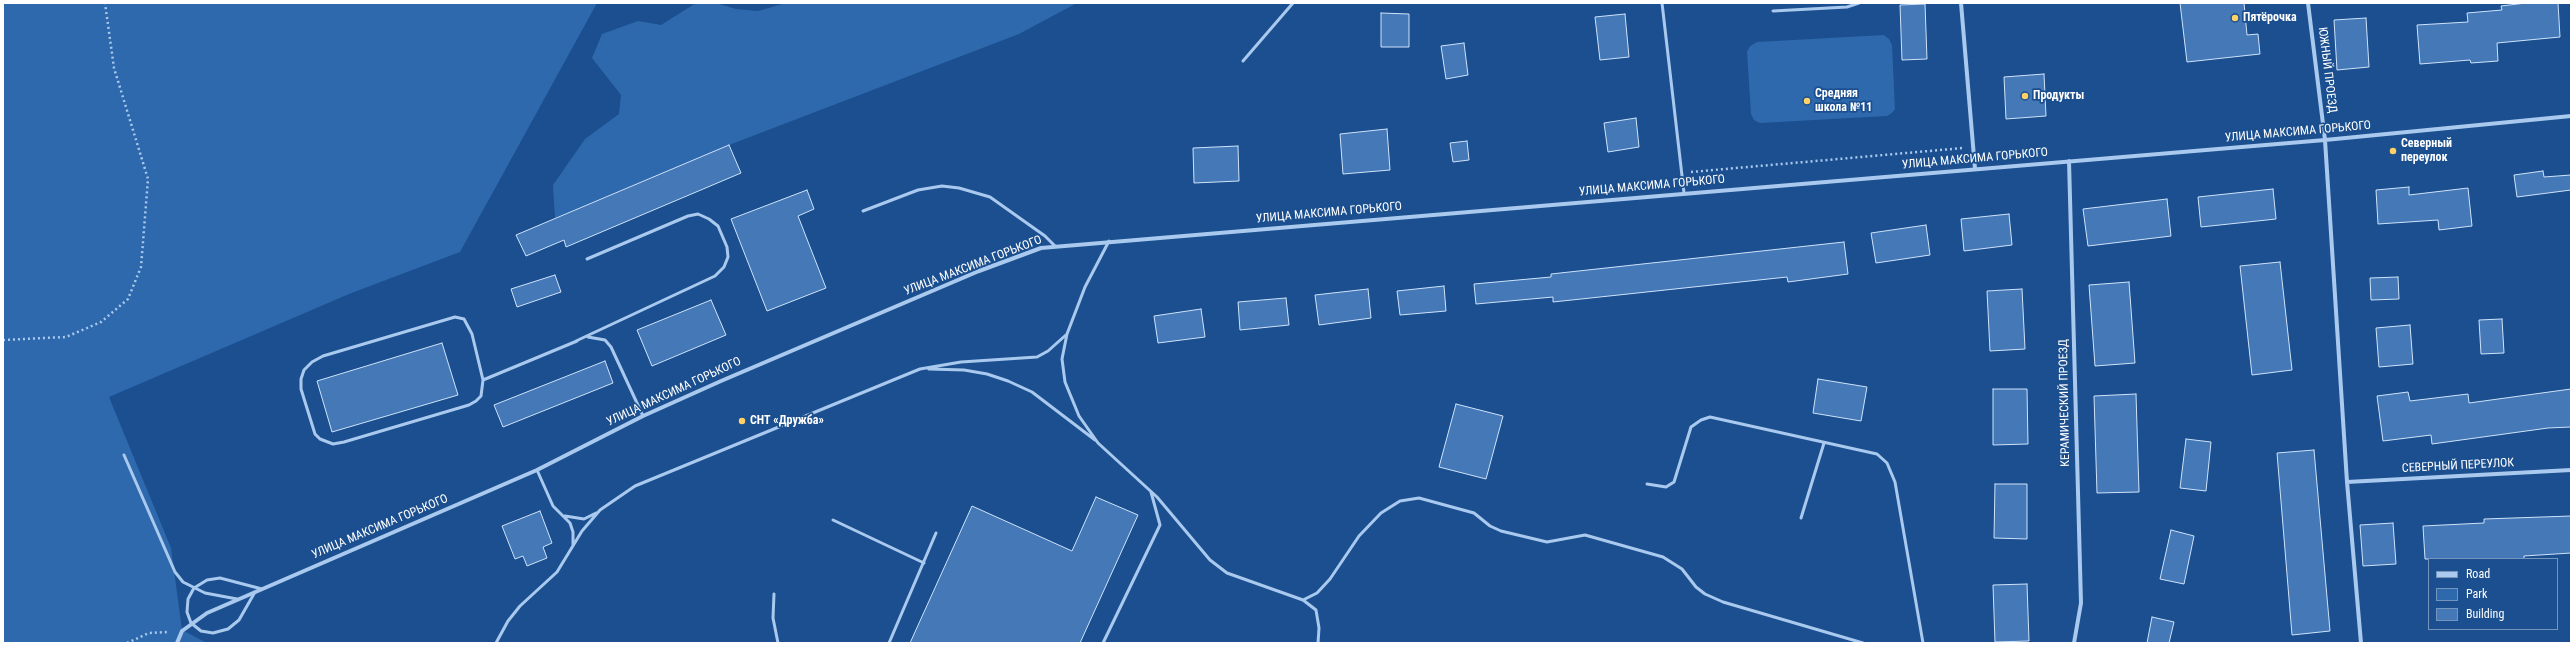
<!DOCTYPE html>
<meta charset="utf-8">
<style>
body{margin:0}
#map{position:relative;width:2574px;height:646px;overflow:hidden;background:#1b4f8f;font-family:"Roboto Condensed",sans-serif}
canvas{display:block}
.frame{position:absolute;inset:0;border:4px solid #fff;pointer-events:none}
.legend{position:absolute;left:2428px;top:558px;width:130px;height:72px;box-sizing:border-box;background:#1b4f8f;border:1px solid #7695bc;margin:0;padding:5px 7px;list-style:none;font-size:12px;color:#fff}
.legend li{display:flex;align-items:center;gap:8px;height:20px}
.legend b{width:20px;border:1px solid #7695bc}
</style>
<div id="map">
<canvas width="2574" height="646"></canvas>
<div class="frame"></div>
<ul class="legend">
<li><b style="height:5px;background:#a9c9ee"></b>Road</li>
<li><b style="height:11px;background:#2e69ad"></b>Park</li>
<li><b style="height:11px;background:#4478b7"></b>Building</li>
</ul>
</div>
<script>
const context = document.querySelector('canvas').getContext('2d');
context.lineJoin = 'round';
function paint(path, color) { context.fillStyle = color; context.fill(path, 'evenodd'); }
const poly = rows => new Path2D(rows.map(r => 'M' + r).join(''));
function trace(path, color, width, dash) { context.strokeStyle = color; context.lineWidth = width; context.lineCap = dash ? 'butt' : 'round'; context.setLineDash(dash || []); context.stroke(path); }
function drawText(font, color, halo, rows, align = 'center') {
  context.font = font + ' "Roboto Condensed",sans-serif'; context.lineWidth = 3.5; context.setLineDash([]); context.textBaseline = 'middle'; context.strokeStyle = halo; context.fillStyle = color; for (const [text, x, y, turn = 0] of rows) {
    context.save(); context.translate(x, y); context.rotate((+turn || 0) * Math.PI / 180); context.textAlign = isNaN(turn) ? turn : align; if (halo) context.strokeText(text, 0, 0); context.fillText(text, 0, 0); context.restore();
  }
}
paint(poly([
 [3,3,597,3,460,252,349,294,109,397,171,548,182,630,207,643,214,643,3,643],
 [696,3,716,3,736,9,758,11,786,3,1077,3,1019,34,729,145,555,218,553,185,585,139,619,114,621,95,592,58,602,34,638,21,661,25],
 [1884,35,1889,39,1892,45,1895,109,1892,113,1887,116,1760,123,1754,120,1751,114,1747,52,1750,46,1757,42]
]), '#2e69ad');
const building = poly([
 [2180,3,2244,3,2247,35,2258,34,2260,54,2187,62,2180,3],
 [2526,3,2558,3,2560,37,2497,43,2498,61,2471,63,2470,60,2420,64,2417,25,2468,22,2467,13,2502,10,2501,6,2526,3],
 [1925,4,1927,59,1902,60,1900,5,1925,4],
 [1381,13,1409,14,1409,47,1381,47,1381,13],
 [1625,14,1629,57,1600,60,1595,17,1625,14],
 [2366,18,2369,67,2337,70,2334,20,2366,18],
 [1464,43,1468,75,1446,79,1441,46,1464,43],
 [2044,74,2046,116,2006,119,2004,77,2044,74],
 [1636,118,1639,147,1608,152,1604,123,1636,118],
 [1387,129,1390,170,1343,174,1340,134,1387,129],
 [1467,141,1469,160,1453,162,1450,143,1467,141],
 [729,145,741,173,566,247,564,240,526,256,516,235,729,145],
 [1238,146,1239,181,1194,183,1193,148,1238,146],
 [2543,171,2544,177,2571,175,2571,190,2517,197,2514,175,2543,171],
 [2409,187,2409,195,2468,188,2472,226,2439,230,2438,220,2378,224,2376,190,2409,187],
 [2273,189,2276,219,2201,227,2198,197,2273,189],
 [807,190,814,209,798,216,826,288,767,311,731,219,807,190],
 [2167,199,2171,236,2088,246,2083,209,2167,199],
 [2009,214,2012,245,1964,251,1961,219,2009,214],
 [1926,225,1930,255,1876,263,1871,233,1926,225],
 [1844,242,1848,274,1788,282,1787,277,1553,302,1553,297,1476,304,1474,284,1551,277,1551,274,1844,242],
 [2280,262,2292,370,2252,375,2240,266,2280,262],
 [555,275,561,292,517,307,511,289,555,275],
 [2398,277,2399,299,2371,300,2370,278,2398,277],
 [2129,282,2135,363,2095,366,2089,285,2129,282],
 [1444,286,1446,311,1400,315,1397,291,1444,286],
 [1368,289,1371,318,1319,325,1315,295,1368,289],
 [2022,289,2025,349,1990,351,1987,291,2022,289],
 [1286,298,1289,325,1240,330,1238,302,1286,298],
 [711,300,726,335,652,366,637,330,711,300],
 [1201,309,1205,337,1158,343,1154,316,1201,309],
 [2502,319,2504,353,2481,354,2479,320,2502,319],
 [2410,325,2413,364,2379,367,2376,328,2410,325],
 [442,343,458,395,332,432,317,381,442,343],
 [605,361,613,383,503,427,494,405,605,361],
 [1818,379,1867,387,1861,421,1813,413,1818,379],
 [1993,389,2027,389,2028,444,1993,445,1993,389],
 [2571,389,2571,427,2548,428,2432,444,2431,435,2383,441,2377,396,2408,392,2410,401,2468,394,2469,403,2571,389],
 [2136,394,2139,492,2097,493,2094,396,2136,394],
 [1456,404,1503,416,1486,479,1439,467,1456,404],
 [2186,439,2211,442,2206,491,2180,488,2186,439],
 [2314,450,2330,631,2292,635,2277,453,2314,450],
 [1995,484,2027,484,2027,539,1994,538,1995,484],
 [1096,497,1138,515,1080,643,910,643,972,506,1072,551,1096,497],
 [540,511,552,543,543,547,547,558,527,566,523,556,515,559,502,526,540,511],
 [2571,516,2571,553,2524,556,2524,559,2425,559,2423,526,2484,523,2484,519,2571,516],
 [2393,523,2396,564,2363,566,2360,525,2393,523],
 [2171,530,2194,536,2184,584,2160,579,2171,530],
 [2027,584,2029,641,1995,642,1993,585,2027,584],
 [2152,617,2174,622,2169,643,2147,643,2152,617]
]);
paint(building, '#4478b7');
trace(building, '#cfe3fa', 1);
trace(poly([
 [1691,172,1963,148],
 [3,340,66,337,101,322,128,299,141,267,148,179,114,68,105,3],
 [127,643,149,633,169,632]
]), '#a9c9ee', 2.5, [2, 3]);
trace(poly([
 [1662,3,1684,193],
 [1773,11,1847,7,1859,3],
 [1243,61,1293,3],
 [863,211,918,190,942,186,959,188,990,197,1045,236,1055,246],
 [1109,241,1085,287,1067,334,1062,359,1065,382,1079,416,1098,443,1157,497,1210,560,1227,573,1303,600,1316,610,1319,628,1318,643],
 [455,317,464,319,472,334,483,380,481,396,476,401,469,405,344,442,333,444,320,439,315,434,301,389,301,379,304,370,312,362,323,356,455,317],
 [588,337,605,340,611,347,643,416],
 [576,341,715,276,724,267,728,257,727,247,718,226,709,219,698,214,688,216,587,259],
 [929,369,964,370,987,374,1008,381,1032,392,1095,440],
 [483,380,577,341],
 [124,455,175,572,183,582,205,593,237,599],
 [537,470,553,506,570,523,573,532,573,545],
 [1647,484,1666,487,1674,482,1691,427,1701,420,1710,417,1877,454,1887,463,1895,482,1923,643],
 [565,516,584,519,596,513],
 [1801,518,1824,443],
 [833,520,924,563],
 [255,592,239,620,228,629,213,633,201,631,191,623,187,612,188,599,194,588,207,580,220,578,262,589],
 [774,594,773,618,778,643],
 [1303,600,1317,593,1330,579,1359,536,1381,513,1400,501,1419,498,1474,513,1490,526,1501,531,1547,542,1585,535,1663,557,1682,569,1696,587,1705,594,1723,602,1863,643],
 [496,643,508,621,520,606,557,572,582,531,600,510,635,486,920,369,961,362,1037,357,1048,351,1067,334],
 [889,643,936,533],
 [1103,643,1160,525,1151,492]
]), '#a9c9ee', 3);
trace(poly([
 [1961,3,1975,169],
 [2308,3,2325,140,2347,482,2361,643],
 [2069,161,2081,603,2074,643],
 [2347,482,2571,470],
 [177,643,182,631,207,613,537,470,643,416,721,381,979,271,1041,248,2325,140,2571,116]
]), '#a9c9ee', 4);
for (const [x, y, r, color] of [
 [2235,18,4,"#ffd166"],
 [2025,96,4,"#ffd166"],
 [1807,101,4,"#ffd166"],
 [2393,151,4,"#ffd166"],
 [742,421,4,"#ffd166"]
]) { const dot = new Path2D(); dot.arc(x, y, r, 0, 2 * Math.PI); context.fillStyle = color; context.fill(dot); trace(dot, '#1b4f8f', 1.5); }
drawText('bold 12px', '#fff', '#1b4f8f', [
 ["Пятёрочка",2243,18],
 ["Средняя",1815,94],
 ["школа №11",1815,108],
 ["Продукты",2033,96],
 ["Северный",2401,144],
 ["переулок",2401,158],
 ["СНТ «Дружба»",750,421]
], 'left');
drawText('12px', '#fff', '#1b4f8f', [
 ["ЮЖНЫЙ ПРОЕЗД",2327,70,83],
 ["УЛИЦА МАКСИМА ГОРЬКОГО",2298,132,-5],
 ["УЛИЦА МАКСИМА ГОРЬКОГО",1975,159,-5],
 ["УЛИЦА МАКСИМА ГОРЬКОГО",1652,186,-5],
 ["УЛИЦА МАКСИМА ГОРЬКОГО",1329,213,-5],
 ["УЛИЦА МАКСИМА ГОРЬКОГО",973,266,-21],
 ["УЛИЦА МАКСИМА ГОРЬКОГО",674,392,-25],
 ["КЕРАМИЧЕСКИЙ ПРОЕЗД",2065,403,-91],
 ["СЕВЕРНЫЙ ПЕРЕУЛОК",2458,466,-3],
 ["УЛИЦА МАКСИМА ГОРЬКОГО",380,527,-23]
]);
</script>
